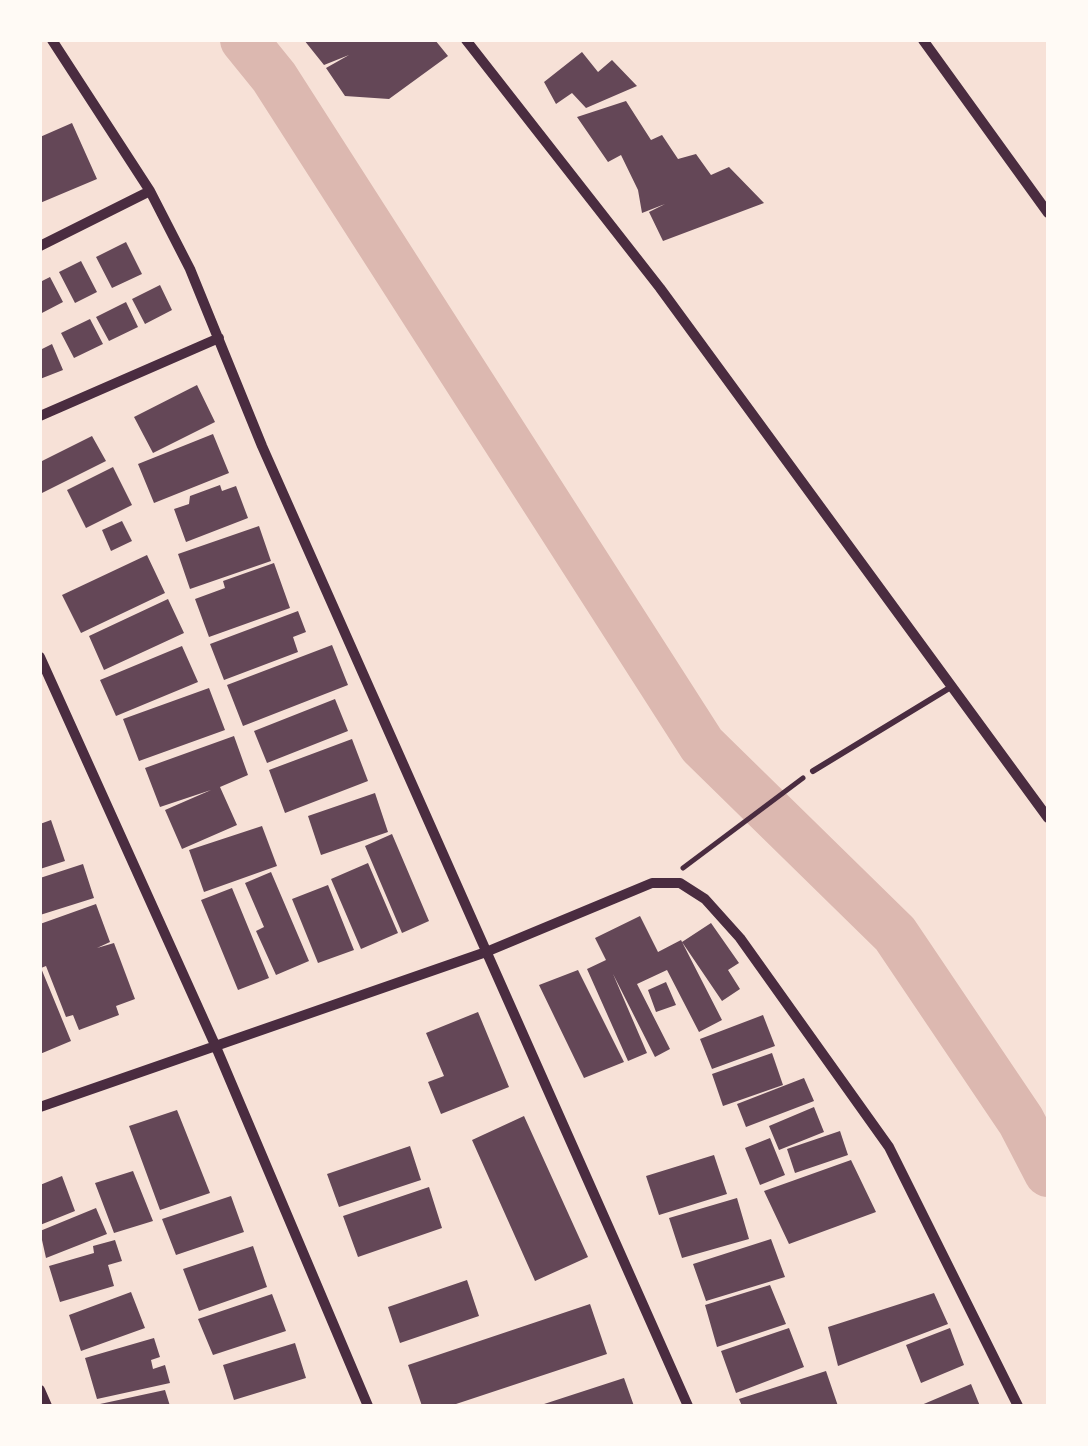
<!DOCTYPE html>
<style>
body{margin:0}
#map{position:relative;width:1088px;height:1446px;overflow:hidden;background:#f7e1d7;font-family:Commissioner,sans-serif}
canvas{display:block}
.frame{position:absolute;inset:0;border:42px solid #fffaf5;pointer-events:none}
</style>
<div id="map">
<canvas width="1088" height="1446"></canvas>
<div class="frame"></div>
</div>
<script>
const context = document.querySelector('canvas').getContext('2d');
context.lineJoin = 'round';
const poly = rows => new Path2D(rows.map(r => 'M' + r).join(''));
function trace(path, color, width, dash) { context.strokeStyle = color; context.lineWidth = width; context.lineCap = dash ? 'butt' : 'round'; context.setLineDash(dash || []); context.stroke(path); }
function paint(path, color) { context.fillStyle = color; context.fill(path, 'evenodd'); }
trace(poly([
 [244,40,274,77,702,745,895,934,1021,1121,1048,1173]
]), '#dcb8b0', 48);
paint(poly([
 [304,40,435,40,448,56,389,99,345,96,326,68,349,55,324,65],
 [582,52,598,72,612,60,637,86,586,108,572,93,556,104,544,82],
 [626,101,651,140,662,135,678,159,696,154,711,175,729,167,764,203,663,241,649,212,665,204,642,213,638,190,621,155,608,162,577,117],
 [72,123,97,179,40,203,40,137],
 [126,242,142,274,112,288,96,257],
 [81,261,97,292,75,303,59,272],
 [50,277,63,302,40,314,40,282],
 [160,285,172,310,145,324,132,299],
 [126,302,138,327,109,341,96,317],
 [90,319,103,344,74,358,61,333],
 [52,344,63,370,40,379,40,350],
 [197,385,215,422,153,453,134,417],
 [213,434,229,473,154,503,138,464],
 [92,436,106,461,40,494,40,462],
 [113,467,132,505,86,528,67,490],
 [220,485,222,491,236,486,248,518,186,542,174,509,189,504,190,496],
 [122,521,132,541,111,551,102,530],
 [259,526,271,561,190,589,178,554],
 [147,555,165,593,81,633,62,595],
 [274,563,290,608,209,637,195,599,225,588,223,581],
 [168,599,184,633,104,670,89,636],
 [298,611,306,632,293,637,298,652,224,680,210,644],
 [332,645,348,685,243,726,227,685],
 [182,646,198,682,116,716,100,680],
 [209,688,225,730,139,761,123,719],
 [335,699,348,731,267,763,254,731],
 [234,736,248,775,220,787,237,825,182,849,165,810,211,790,160,807,145,768],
 [352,739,368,781,285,813,269,770],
 [375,793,388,832,321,855,308,816],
 [51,820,65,861,40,869,40,824],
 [262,826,277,866,204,892,189,850],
 [392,834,429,921,402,933,365,846],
 [368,863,398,933,361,949,331,879],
 [83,864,94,898,40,915,40,878],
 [271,872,309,961,276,975,256,931,264,927,245,883],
 [328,885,354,950,318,963,292,899],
 [232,888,269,978,238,990,201,900],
 [96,904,110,942,97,948,114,943,135,999,116,1006,119,1015,79,1030,73,1015,66,1017,46,966,41,968,71,1041,40,1054,40,924],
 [640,916,658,952,681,940,722,1020,699,1032,667,970,637,984,670,1049,655,1057,613,974,647,1053,628,1061,587,969,606,960,595,938],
 [711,923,739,963,728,970,740,989,722,1001,682,942],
 [578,970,624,1062,584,1078,539,985],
 [666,982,676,1005,656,1012,648,990],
 [478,1012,509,1087,441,1114,428,1082,444,1076,426,1033],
 [763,1015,775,1046,712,1069,700,1039],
 [772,1053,783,1085,723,1106,712,1074],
 [804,1078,814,1101,746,1127,737,1104],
 [814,1107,824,1132,779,1150,769,1126],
 [177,1110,210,1193,160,1210,129,1126],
 [524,1116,588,1257,535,1281,472,1140],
 [840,1131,848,1155,795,1173,787,1149],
 [770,1138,785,1175,760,1185,745,1148],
 [410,1146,421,1180,339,1207,327,1174],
 [714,1155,727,1194,659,1215,646,1176],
 [851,1160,876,1212,789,1244,764,1191],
 [133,1171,153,1221,114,1233,95,1183],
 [62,1176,75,1211,40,1225,40,1185],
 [429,1187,442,1228,358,1257,343,1216],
 [231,1196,244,1232,176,1255,162,1219],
 [737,1198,749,1239,682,1258,669,1218],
 [96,1208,107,1234,46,1258,40,1231],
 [771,1239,785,1277,706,1301,693,1264],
 [115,1240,122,1261,108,1265,114,1286,60,1302,49,1266,94,1253,93,1246],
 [253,1246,267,1287,199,1311,183,1269],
 [467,1280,479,1316,400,1343,388,1307],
 [770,1285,786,1324,717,1347,705,1305],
 [131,1292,145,1328,81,1351,69,1315],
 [934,1293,948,1324,838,1366,828,1327],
 [272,1294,286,1331,213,1355,198,1319],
 [590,1304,607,1354,450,1406,422,1406,408,1365],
 [789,1328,804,1367,736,1393,721,1351],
 [950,1328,964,1365,921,1383,906,1345],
 [154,1338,160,1357,151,1360,153,1369,165,1365,170,1383,97,1399,85,1358],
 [295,1343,306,1378,234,1400,223,1365],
 [826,1371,838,1406,742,1406,739,1399],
 [624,1378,634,1406,541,1406,541,1405],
 [971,1384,980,1406,919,1406],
 [165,1390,170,1406,100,1406,100,1404]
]), '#644757');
trace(poly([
 [683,868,803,778]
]), '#4a2c40', 5);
trace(poly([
 [813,771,951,687]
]), '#4a2c40', 6);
trace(poly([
 [52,40,150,191,190,269,262,446,688,1406],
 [466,40,660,288,1048,818],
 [923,40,1048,213],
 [40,246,150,191],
 [40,416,219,338],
 [40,657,216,1047,368,1406],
 [40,1107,486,952,652,883,680,883,705,899,740,938,889,1147,1018,1406],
 [40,1390,47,1406]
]), '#4a2c40', 10);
</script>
